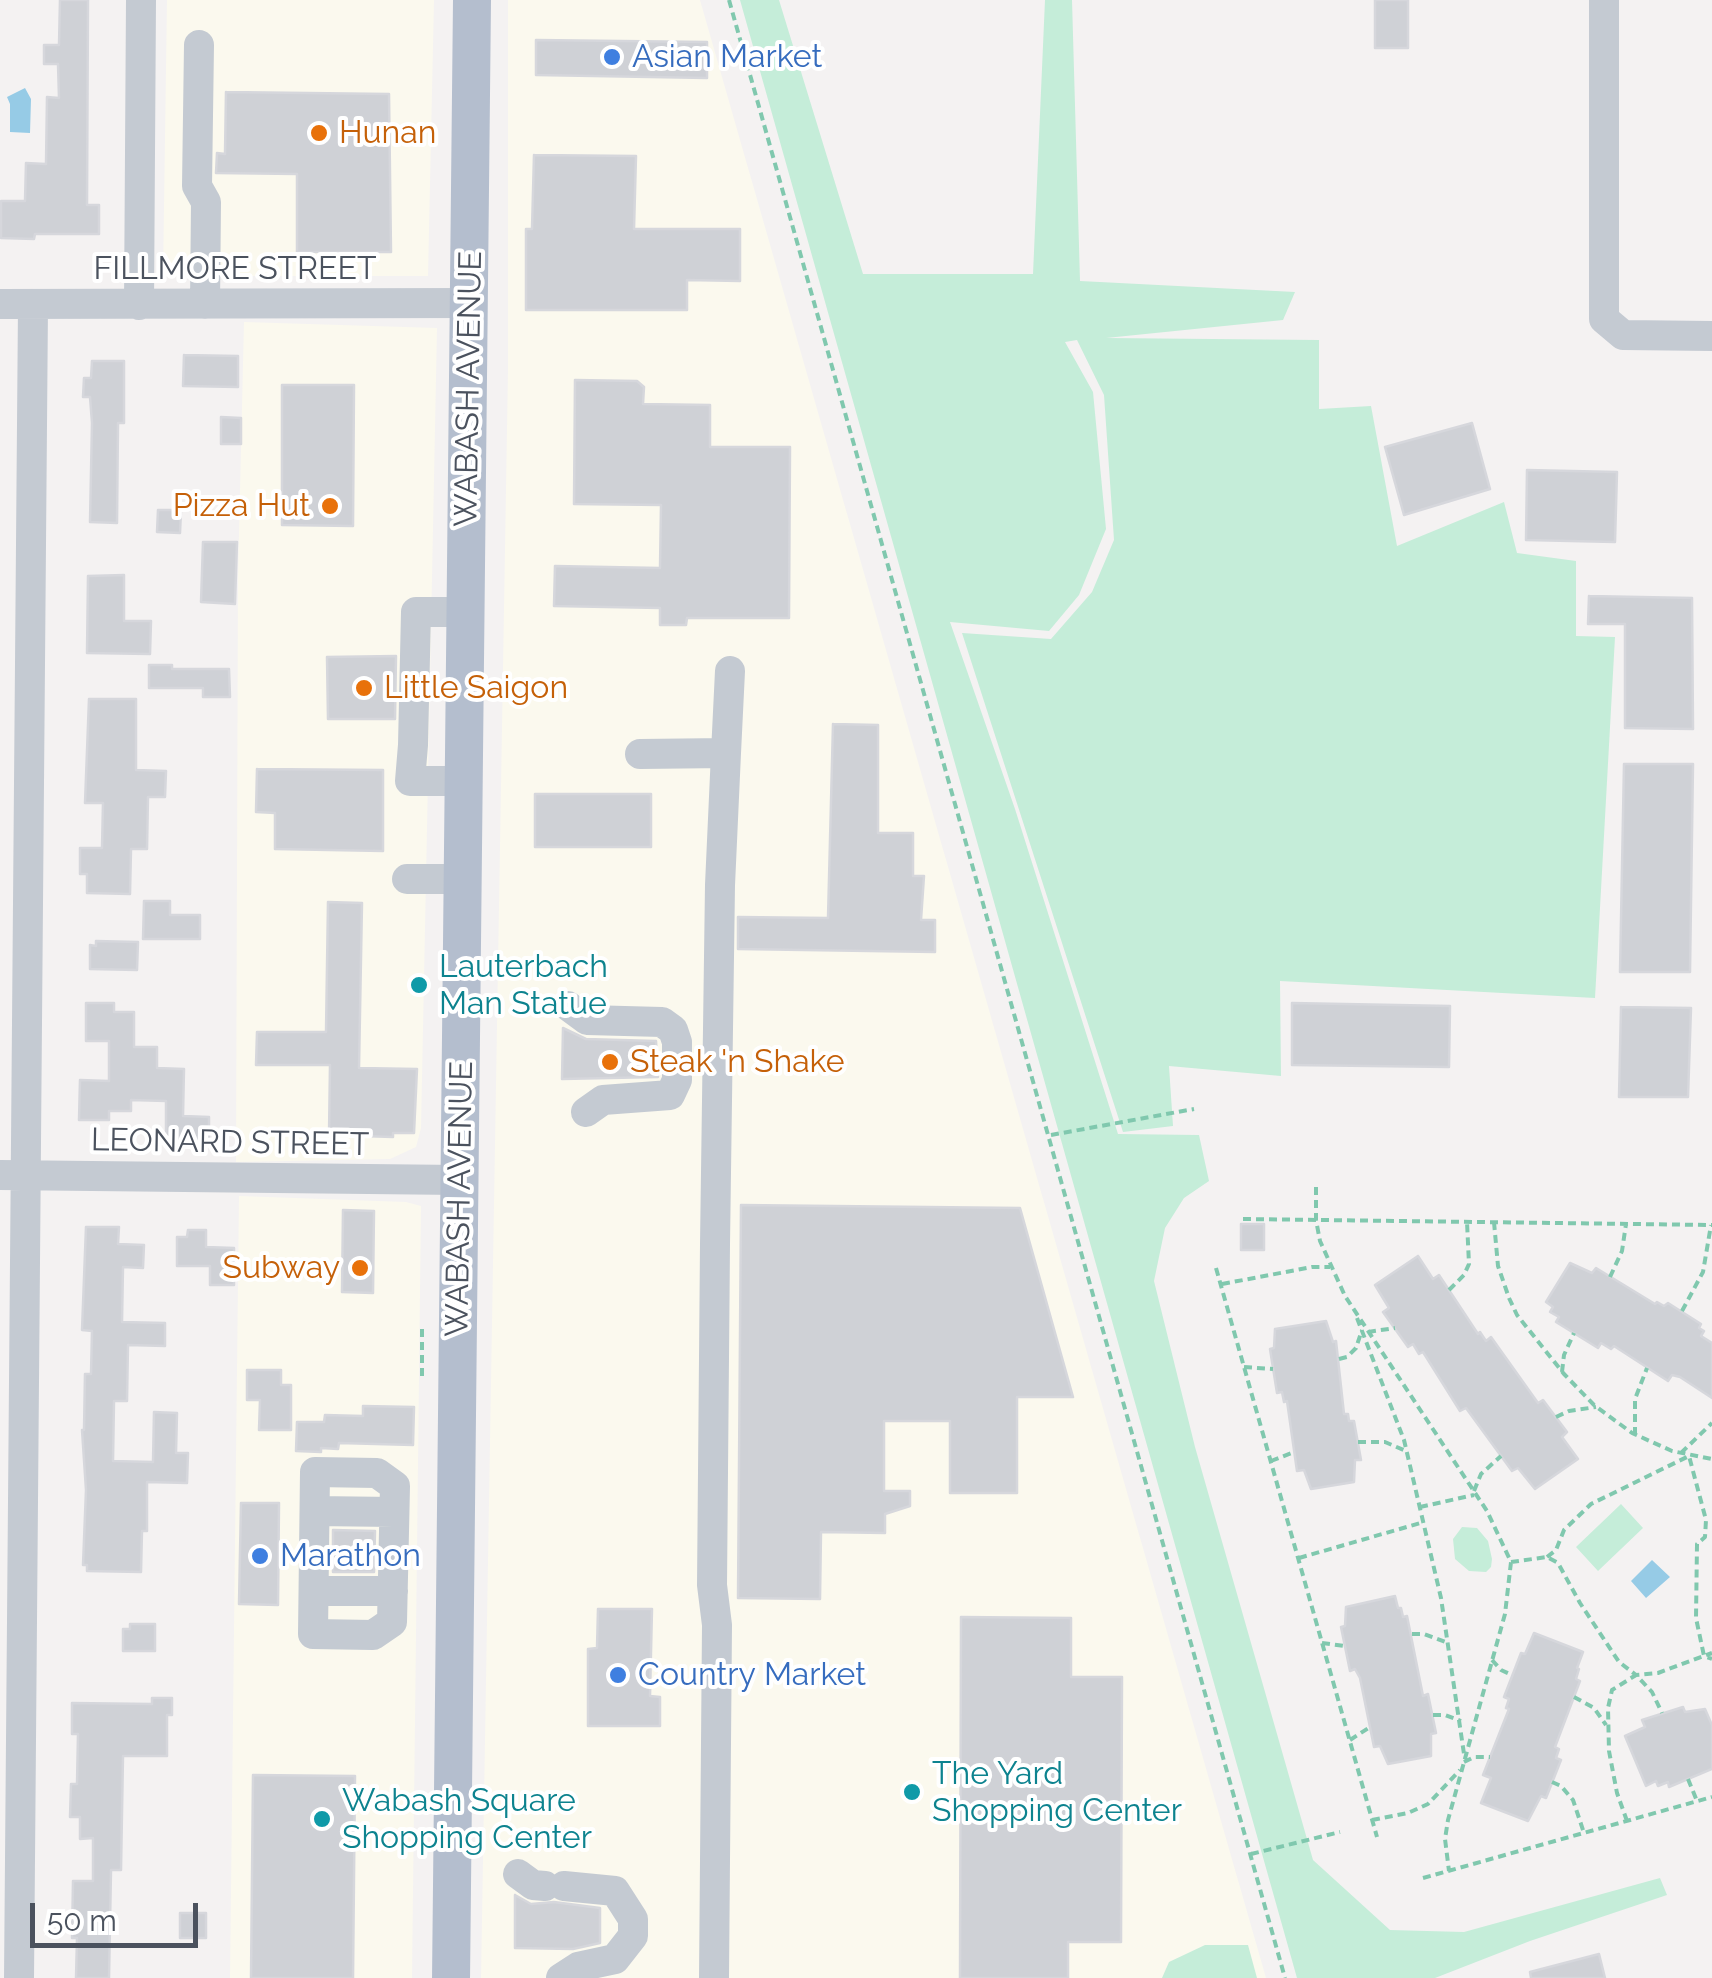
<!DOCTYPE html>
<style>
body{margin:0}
#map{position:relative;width:1712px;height:1978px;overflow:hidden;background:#f4f2f2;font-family:Raleway,sans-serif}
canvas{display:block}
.scale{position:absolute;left:30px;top:1903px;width:168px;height:45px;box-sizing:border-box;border:5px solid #4b525e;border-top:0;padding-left:12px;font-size:30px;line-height:35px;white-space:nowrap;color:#4b525e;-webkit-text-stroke:8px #fff;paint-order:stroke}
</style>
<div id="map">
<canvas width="1712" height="1978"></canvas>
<div class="scale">50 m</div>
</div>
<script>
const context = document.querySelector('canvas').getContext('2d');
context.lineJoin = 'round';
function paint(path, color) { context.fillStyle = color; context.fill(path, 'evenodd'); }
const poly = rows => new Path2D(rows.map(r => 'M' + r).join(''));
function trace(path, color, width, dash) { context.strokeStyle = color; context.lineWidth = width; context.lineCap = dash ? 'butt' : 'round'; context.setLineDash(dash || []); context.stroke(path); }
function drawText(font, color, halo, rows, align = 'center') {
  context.font = font + ' Raleway,sans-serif'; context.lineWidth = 8; context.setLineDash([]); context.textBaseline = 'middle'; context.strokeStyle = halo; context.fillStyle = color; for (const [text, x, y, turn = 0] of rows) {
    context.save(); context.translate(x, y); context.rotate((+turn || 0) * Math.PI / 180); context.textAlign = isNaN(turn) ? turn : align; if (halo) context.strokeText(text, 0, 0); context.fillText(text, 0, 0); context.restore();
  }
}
paint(poly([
 [167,0,434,0,428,276,163,276],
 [508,0,700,0,1266,1978,481,1978,508,370],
 [244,322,437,328,421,1128,416,1147,390,1159,236,1162,238,576],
 [239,1196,406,1202,421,1206,412,1978,230,1978]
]), '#fbf9ee');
paint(poly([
 [740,0,779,0,863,274,1033,274,1045,0,1072,0,1080,281,1295,292,1283,320,1106,338,1319,340,1319,409,1371,406,1397,546,1504,502,1517,553,1576,561,1576,636,1615,637,1595,998,1280,981,1281,1076,1169,1066,1173,1126,1123,1132,962,633,1051,639,1092,592,1114,540,1104,395,1077,340,1065,342,1093,392,1106,529,1079,595,1049,631,950,622,1015,809,1118,1134,1199,1135,1209,1181,1184,1198,1165,1228,1154,1281,1195,1447,1313,1860,1390,1930,1464,1932,1660,1878,1667,1895,1530,1941,1435,1978,1297,1978],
 [1621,1504,1643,1528,1598,1571,1576,1547],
 [1462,1527,1477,1528,1488,1541,1492,1559,1491,1567,1486,1572,1469,1571,1455,1559,1453,1539],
 [1205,1945,1248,1945,1257,1978,1162,1978,1169,1962]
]), '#c5edd9');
paint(poly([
 [25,88,31,99,30,133,10,132,10,104,7,97],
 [1652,1560,1670,1577,1646,1598,1631,1581]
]), '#96cbe6');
const building = poly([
 [60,0,88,0,87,205,99,205,99,234,35,234,34,239,1,238,1,201,25,201,26,163,46,164,47,97,59,98,58,64,44,64,44,45,59,45,60,0],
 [1375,0,1408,0,1408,48,1375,48,1375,0],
 [536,40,707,42,707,78,536,75,536,40],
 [226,92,389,94,391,252,297,252,297,174,216,173,217,153,225,154,226,92],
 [534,155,636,156,634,229,740,229,740,281,687,280,687,310,526,310,526,229,532,229,534,155],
 [184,355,238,356,238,387,183,386,184,355],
 [92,361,124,361,124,423,118,423,117,523,90,522,92,423,90,397,83,397,84,378,91,378,92,361],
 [575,380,637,381,644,387,643,404,710,405,710,447,790,447,789,618,687,618,686,625,660,625,660,608,554,606,555,566,660,568,661,505,574,504,575,380],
 [282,385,354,385,353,526,282,525,282,385],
 [221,417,241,418,241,444,221,444,221,417],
 [1472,423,1490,489,1404,515,1385,447,1472,423],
 [1527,470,1617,472,1615,542,1526,540,1527,470],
 [158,510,181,510,180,533,157,532,158,510],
 [203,542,237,542,235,604,201,602,203,542],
 [124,575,124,621,151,621,150,654,87,653,88,576,124,575],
 [1589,596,1692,598,1693,729,1625,728,1625,624,1588,624,1589,596],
 [396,656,395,719,328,719,327,657,396,656],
 [149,665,172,665,172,669,229,669,230,697,203,697,203,688,149,688,149,665],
 [89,699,136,699,136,770,166,771,165,797,148,797,147,849,131,849,130,894,87,893,87,874,80,874,80,848,102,848,103,803,85,803,89,699],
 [833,724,878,725,878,833,913,833,913,876,924,876,921,920,935,920,935,952,738,949,738,917,828,918,833,724],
 [1624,764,1693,764,1690,972,1620,972,1624,764],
 [257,769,383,770,383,851,275,849,275,813,256,812,257,769],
 [535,794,651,794,651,847,535,847,535,794],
 [144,901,170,901,170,915,200,915,200,939,143,939,144,901],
 [328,902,362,903,359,1068,417,1069,414,1133,393,1133,393,1137,329,1135,330,1065,256,1065,257,1032,326,1032,328,902],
 [96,941,138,942,137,970,90,969,90,945,96,946,96,941],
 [86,1003,114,1003,114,1012,134,1012,134,1047,157,1047,157,1068,184,1069,183,1116,209,1117,209,1144,166,1144,166,1101,131,1100,131,1111,109,1111,109,1120,79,1120,80,1080,109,1081,109,1041,86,1041,86,1003],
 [1292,1003,1450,1006,1449,1067,1292,1065,1292,1003],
 [1621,1007,1691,1008,1688,1097,1619,1097,1621,1007],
 [563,1028,586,1039,656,1041,658,1077,562,1079,563,1028],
 [741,1205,1020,1208,1073,1397,1017,1397,1017,1493,950,1493,950,1421,884,1421,884,1491,910,1491,910,1506,885,1514,885,1533,821,1532,820,1599,738,1598,741,1205],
 [343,1210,374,1211,373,1293,342,1292,343,1210],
 [1241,1224,1264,1224,1264,1250,1241,1250,1241,1224],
 [86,1227,119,1227,118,1244,144,1245,143,1268,123,1267,122,1322,165,1323,165,1346,128,1345,127,1401,114,1401,113,1461,153,1462,154,1412,177,1413,176,1453,188,1453,187,1483,147,1482,147,1531,142,1531,141,1572,87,1571,87,1565,83,1565,86,1490,82,1430,84,1430,85,1374,91,1374,92,1331,82,1330,86,1227],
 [188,1230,206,1230,206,1247,234,1248,234,1285,210,1285,210,1266,177,1266,177,1237,187,1237,188,1230],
 [1418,1256,1433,1279,1439,1275,1478,1334,1480,1332,1486,1341,1491,1337,1538,1403,1543,1400,1567,1432,1562,1437,1578,1459,1535,1489,1518,1468,1512,1471,1466,1408,1460,1411,1423,1352,1419,1354,1413,1344,1408,1347,1383,1312,1389,1308,1375,1285,1418,1256],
 [1570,1263,1592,1273,1596,1268,1655,1304,1657,1302,1664,1306,1668,1303,1701,1324,1699,1328,1704,1331,1701,1336,1712,1343,1712,1398,1680,1377,1672,1375,1668,1381,1614,1346,1611,1349,1601,1343,1598,1348,1556,1322,1559,1317,1550,1312,1553,1307,1546,1302,1570,1263],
 [1326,1321,1333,1342,1336,1341,1344,1414,1348,1414,1349,1421,1354,1421,1361,1460,1355,1460,1354,1482,1311,1489,1304,1470,1297,1471,1287,1401,1284,1402,1282,1392,1277,1393,1270,1349,1274,1348,1275,1329,1326,1321],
 [247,1370,281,1370,281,1385,291,1385,291,1430,259,1430,260,1400,247,1400,247,1370],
 [363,1406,414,1407,413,1445,339,1443,338,1449,321,1448,321,1452,296,1451,297,1422,324,1422,325,1415,363,1416,363,1406],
 [241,1503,279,1503,278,1605,239,1604,241,1503],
 [333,1530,375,1531,374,1572,333,1572,333,1530],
 [1395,1596,1398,1608,1401,1608,1403,1617,1407,1616,1423,1696,1428,1694,1436,1733,1431,1734,1431,1756,1388,1764,1380,1746,1374,1747,1360,1678,1355,1669,1350,1671,1341,1627,1345,1626,1346,1607,1395,1596],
 [598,1609,652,1609,650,1696,660,1697,660,1726,588,1726,588,1649,597,1648,598,1609],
 [961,1617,1071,1618,1071,1677,1122,1677,1121,1942,1068,1942,1068,1978,960,1978,961,1617],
 [130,1624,155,1624,155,1651,123,1651,123,1629,130,1629,130,1624],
 [1534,1633,1583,1652,1577,1668,1579,1669,1576,1679,1580,1681,1555,1747,1559,1749,1556,1758,1561,1760,1546,1798,1541,1796,1528,1821,1481,1803,1491,1778,1483,1775,1509,1709,1506,1708,1509,1699,1504,1697,1521,1653,1525,1654,1534,1633],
 [152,1698,172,1698,172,1715,167,1715,167,1756,123,1756,121,1870,111,1870,109,1978,76,1978,77,1938,72,1938,73,1881,93,1881,93,1838,80,1839,80,1817,70,1817,71,1784,77,1784,78,1734,72,1734,72,1703,152,1704,152,1698],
 [1683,1707,1685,1712,1705,1709,1712,1725,1712,1769,1669,1787,1668,1782,1658,1786,1656,1781,1646,1786,1625,1736,1645,1727,1642,1720,1683,1707],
 [253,1775,355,1776,353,1978,251,1978,253,1775],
 [515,1895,531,1904,554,1902,600,1908,600,1943,573,1949,515,1948,515,1895],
 [180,1913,206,1913,206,1938,180,1938,180,1913],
 [1599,1954,1605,1978,1531,1978,1530,1972,1599,1954]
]);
paint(building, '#cfd1d6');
trace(building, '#d6d7dc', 2.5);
trace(poly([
 [729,0,1285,1978],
 [1051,1135,1194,1109],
 [1316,1187,1316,1220,1320,1241,1345,1296,1487,1511,1511,1562,1505,1614,1448,1820,1445,1839,1449,1871],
 [1243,1219,1712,1225],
 [1494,1222,1498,1266,1509,1298,1517,1315,1564,1374,1594,1405,1632,1433,1672,1451,1712,1459],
 [1216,1268,1377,1837],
 [1610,1277,1622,1251,1626,1224],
 [1222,1284,1312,1267,1330,1267],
 [1449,1290,1464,1275,1469,1264,1467,1222],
 [1682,1311,1703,1272,1711,1225],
 [1357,1318,1404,1440,1441,1598,1464,1754],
 [1368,1332,1395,1328],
 [1339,1359,1347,1357,1356,1348,1362,1330],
 [1244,1367,1273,1369],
 [1562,1372,1564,1355,1574,1333],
 [422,1376,422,1327],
 [1556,1417,1569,1411,1596,1407],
 [1635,1435,1635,1399,1647,1368],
 [1358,1442,1385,1442,1406,1451],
 [1681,1453,1712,1423],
 [1271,1461,1294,1452],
 [1474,1491,1481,1474,1501,1456],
 [1420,1507,1474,1495],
 [1547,1557,1556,1550,1564,1530,1591,1504,1689,1456,1706,1520,1705,1537,1697,1544,1696,1618,1704,1656,1712,1659],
 [1299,1558,1424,1522],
 [1511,1562,1547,1557,1558,1563,1580,1603,1619,1662,1636,1675,1658,1673,1712,1653],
 [1412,1634,1424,1634,1448,1643],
 [1322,1643,1345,1646],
 [1492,1660,1501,1670,1512,1675],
 [1574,1697,1594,1708,1606,1725],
 [1433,1715,1445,1715,1461,1721],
 [1350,1740,1370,1727],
 [1464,1762,1474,1757,1490,1757],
 [1688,1779,1697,1801],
 [1552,1782,1561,1786,1573,1800,1584,1833],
 [1372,1820,1408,1813,1428,1804,1460,1770],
 [1627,1821,1617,1793,1609,1751,1608,1708,1612,1690,1636,1675,1652,1692,1662,1713],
 [1251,1854,1340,1832],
 [1423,1878,1712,1797]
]), '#80c8ae', 4, [8, 5]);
trace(poly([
 [1604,0,1604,319,1623,335,1712,336],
 [199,45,197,186,206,202,205,304],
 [0,304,469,303],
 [139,305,141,0],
 [726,753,730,671],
 [640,754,726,753,720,885,715,1244,712,1585,717,1625,714,1978],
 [464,781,410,781,413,745,416,612,466,612],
 [407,879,463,879],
 [568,1006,587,1020,662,1022,673,1030,677,1042,677,1080,670,1095,603,1100,586,1112],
 [0,1175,460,1180],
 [315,1472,377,1473,395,1486,392,1622,373,1635,313,1634,315,1472],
 [315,1511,394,1512],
 [314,1591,393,1591],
 [518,1874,533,1885,545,1886],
 [19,1978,33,305],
 [561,1978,578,1967,615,1959,633,1936,633,1919,615,1891,564,1886]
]), '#c4cad2', 30);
trace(poly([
 [451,1978,472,0]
]), '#b4bece', 38);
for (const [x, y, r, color] of [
 [612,57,10,"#3f7fe0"],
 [319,133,10,"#e8710a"],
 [330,506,10,"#e8710a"],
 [364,688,10,"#e8710a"],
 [419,985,10,"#0f9aa8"],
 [610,1062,10,"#e8710a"],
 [360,1268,10,"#e8710a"],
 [260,1556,10,"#3f7fe0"],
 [618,1675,10,"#3f7fe0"],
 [912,1792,10,"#0f9aa8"],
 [322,1819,10,"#0f9aa8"]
]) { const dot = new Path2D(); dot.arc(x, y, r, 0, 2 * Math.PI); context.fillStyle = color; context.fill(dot); trace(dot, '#fff', 4); }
drawText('32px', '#366cbe', '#fff', [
 ["Asian Market",632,57],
 ["Marathon",280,1556],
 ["Country Market",638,1675]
], 'left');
drawText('32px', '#c56008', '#fff', [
 ["Hunan",339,133],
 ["Pizza Hut",310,506,"right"],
 ["Little Saigon",384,688],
 ["Steak 'n Shake",630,1062],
 ["Subway",340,1268,"right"]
], 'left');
drawText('32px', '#4b525e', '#fff', [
 ["FILLMORE STREET",235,269],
 ["WABASH AVENUE",469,389,-89],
 ["LEONARD STREET",230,1143,1],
 ["WABASH AVENUE",460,1199,-89]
]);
drawText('32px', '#0d838f', '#fff', [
 ["Lauterbach",439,967],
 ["Man Statue",439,1004],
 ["The Yard",932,1774],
 ["Shopping Center",932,1811],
 ["Wabash Square",342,1801],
 ["Shopping Center",342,1838]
], 'left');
</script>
